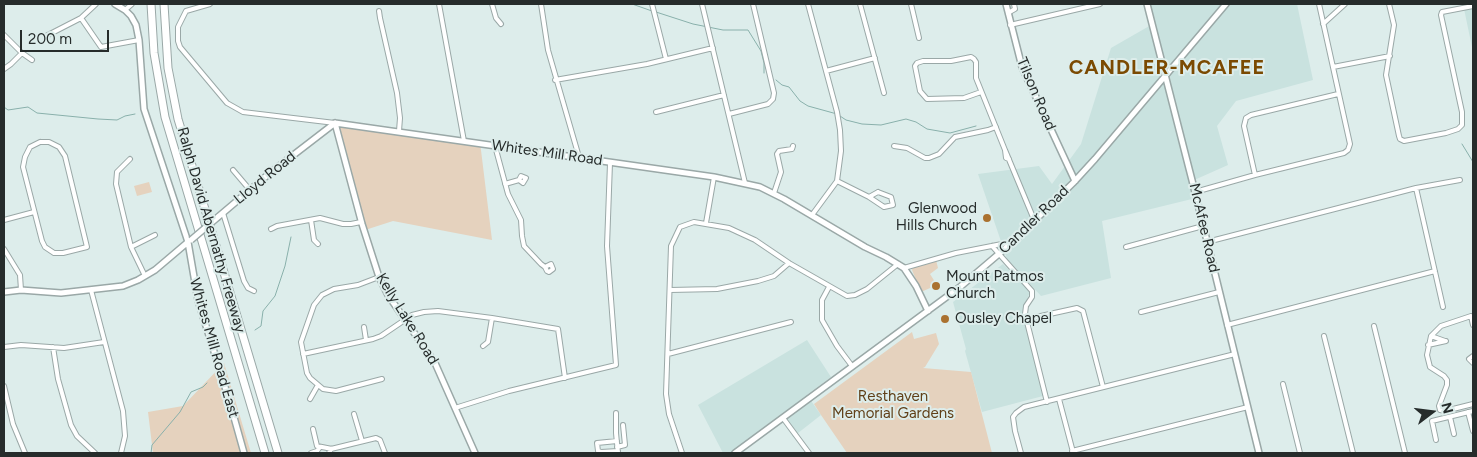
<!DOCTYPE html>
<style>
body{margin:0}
#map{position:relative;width:1477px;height:457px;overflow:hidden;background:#ddedeb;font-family:Figtree,sans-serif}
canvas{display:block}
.frame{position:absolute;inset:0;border:5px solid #262c2b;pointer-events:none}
.north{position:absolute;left:1407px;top:387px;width:50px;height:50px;-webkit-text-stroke:4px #ddedeb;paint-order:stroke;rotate:75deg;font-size:14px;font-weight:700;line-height:20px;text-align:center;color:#262c2b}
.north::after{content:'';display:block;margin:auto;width:18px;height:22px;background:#262c2b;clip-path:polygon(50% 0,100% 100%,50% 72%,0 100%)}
.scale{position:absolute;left:20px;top:30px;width:89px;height:22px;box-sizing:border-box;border:2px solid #262c2b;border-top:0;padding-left:6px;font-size:15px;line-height:18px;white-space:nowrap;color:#262c2b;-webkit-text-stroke:4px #ddedeb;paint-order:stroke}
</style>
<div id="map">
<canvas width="1477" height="457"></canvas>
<div class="frame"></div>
<div class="north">N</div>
<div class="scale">200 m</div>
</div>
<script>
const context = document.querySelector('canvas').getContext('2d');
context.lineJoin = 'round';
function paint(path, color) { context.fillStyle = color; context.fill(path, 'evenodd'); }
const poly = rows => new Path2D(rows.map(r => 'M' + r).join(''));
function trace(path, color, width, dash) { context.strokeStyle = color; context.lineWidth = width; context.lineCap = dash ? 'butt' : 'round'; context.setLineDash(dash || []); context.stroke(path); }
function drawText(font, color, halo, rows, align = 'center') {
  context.font = font + ' Figtree,sans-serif'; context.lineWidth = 4; context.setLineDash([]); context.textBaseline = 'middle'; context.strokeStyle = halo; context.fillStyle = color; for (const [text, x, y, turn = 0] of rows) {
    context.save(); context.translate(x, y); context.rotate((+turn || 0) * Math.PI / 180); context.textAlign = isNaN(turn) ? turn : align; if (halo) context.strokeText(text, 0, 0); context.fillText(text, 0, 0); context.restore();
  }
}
paint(poly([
 [1146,4,1297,4,1313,80,1236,101,1217,126,1228,165,1192,181,1196,198,1102,221,1111,278,1041,296,1007,259,978,174,1039,166,1052,184,1081,144,1111,48,1151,25],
 [1463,4,1473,4,1473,52],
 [1003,264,1030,291,1023,312,1043,396,982,412,965,351,966,349,953,302],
 [807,340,831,377,807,395,821,415,793,437,784,418,738,453,723,453,698,405]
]), '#c9e2df');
paint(poly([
 [369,126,480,142,492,240,393,221,362,231,339,128],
 [149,182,152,192,137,196,134,186],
 [936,260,938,268,930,274,937,285,921,292,912,270,913,266],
 [912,332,914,339,936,333,939,344,925,367,923,368,971,372,992,453,847,453,821,415,814,404],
 [224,363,251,453,153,453,148,412,183,406]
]), '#e5d2be');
trace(poly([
 [632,4,652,11],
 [656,12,693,24,723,30,748,30,761,51,764,63,764,73],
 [776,80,782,85,789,87,800,101,808,106,837,114],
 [4,107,8,110,28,107,37,113,98,119,117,120,125,116,135,114],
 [840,116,846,120,862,124,881,125,906,119,916,122,927,129,950,133,976,126],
 [1462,144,1473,162],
 [255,330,261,326,263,311,275,296,285,266,291,237],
 [151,453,152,445,180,412,191,392,203,387,207,383]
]), '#89b0ab', 1);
const street = poly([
 [210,4,186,11,178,27,178,41,180,47,227,103,243,112,335,123],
 [439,4,464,141],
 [492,4,496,18,501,24],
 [541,4,548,50,579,157],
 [652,4,666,59],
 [702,4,745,183],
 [808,4,837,112,840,130,841,151,837,181,812,215],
 [860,4,884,93],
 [911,4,919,38],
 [1389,4,1394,25,1386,75,1399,136,1400,139,1404,141,1446,133,1458,129,1462,125,1462,112,1441,15,1442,12,1473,6],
 [125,10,132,4],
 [379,11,380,18,397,93,400,118,399,131],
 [1008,13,1015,9,1014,4],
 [81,18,101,47,139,40],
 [1323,24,1345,4],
 [1010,25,1100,4],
 [4,35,22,53,11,64,4,69],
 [46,36,81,18,96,4],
 [22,53,32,60],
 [1333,67,1390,56],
 [826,71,875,58],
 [555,80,647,64,713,48],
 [981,92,964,98,927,99,920,91,915,66,917,63,923,61,951,61,971,57,974,59,976,62,976,78,1005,150],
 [656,112,724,95],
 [729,114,768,104,773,99,774,93,753,4],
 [40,142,49,142,59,147,65,156,87,247,63,253,54,253,45,247,42,241,23,167,25,157,30,147,40,142],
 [495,146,508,194,521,220,522,236,524,246,541,264,545,267,547,271,549,272,553,269,551,264,545,267],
 [894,146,907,148,925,158,929,158,939,154,955,137,988,130,996,127],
 [130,159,117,172,116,184,131,247,145,276],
 [1009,159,1006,158,1005,150,1035,222],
 [233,170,250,190],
 [1255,175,1244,126,1246,118,1251,115,1338,94],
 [837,181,869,197],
 [505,184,519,180,523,183,526,178,521,176,519,180],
 [1416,188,1443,307],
 [878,192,891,197,893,205,884,207,869,197,878,192],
 [1195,192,1255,175,1344,153,1348,150,1350,144,1319,4],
 [774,193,781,172,777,154,779,151,792,149,793,146],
 [223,213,244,281,248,288,254,291],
 [4,220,34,212],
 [311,220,314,240,318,244],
 [706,223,714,177],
 [271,229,277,226,320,218,343,224,351,224,361,222],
 [1207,242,1416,188,1460,180],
 [992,246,1032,291,1032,297,1026,306,1025,314,1047,402],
 [131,247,155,235],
 [1126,247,1203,226],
 [4,249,20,275,21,290],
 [904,268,956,253,1012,242],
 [379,277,358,285,334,289,322,295,314,305,301,342,307,373,310,378,323,389,336,391,382,379],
 [829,287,822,300,822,320,837,346,852,366],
 [91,290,123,411,125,436,121,453],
 [670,290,717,289,758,281,774,276,789,263],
 [1141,312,1219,292],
 [1027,319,1077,308,1083,311,1103,387],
 [1227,325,1435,271],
 [1473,325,1471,316,1441,326,1431,336,1427,355,1430,367,1444,376,1447,380,1447,385,1439,406,1440,410,1445,411,1473,404],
 [1374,326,1405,453],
 [364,327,366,340],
 [1324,336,1353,453],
 [1431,336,1445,341],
 [1428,345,1446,341],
 [483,346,488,342,492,318],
 [4,347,21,345,64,348,104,342],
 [53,347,58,379,71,425,77,436,95,453],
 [303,354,373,339,381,336,412,315,424,312,438,311,492,318,558,329,565,378],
 [668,354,791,322],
 [1473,356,1469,359,1473,363],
 [1283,384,1300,453],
 [4,386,13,424,25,453],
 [310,399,318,385],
 [1059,399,1073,452],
 [455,408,509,391,616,365,607,246,610,163],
 [1468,412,1473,431],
 [616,413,616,433,618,453],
 [354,414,362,441],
 [1450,417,1454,434],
 [783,418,809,453],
 [313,429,317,446,332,449],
 [1436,440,1432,421,1473,411],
 [617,441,597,443,598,451,601,452,618,451],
 [617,447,625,445,623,425],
 [1072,451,1248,407],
 [311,453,317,451,320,447],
 [329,453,331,449,376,438,380,440,385,453],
 [682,453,669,414,666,394,671,246,680,227,694,222,729,228,755,240,789,263,847,296,855,295,867,289,898,264],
 [1021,453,1015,431,1013,417,1016,413,1024,407,1235,354]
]);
const secondary = poly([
 [115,4,125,10,131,16,136,25,139,40,144,109,188,242,198,300,230,403,244,453],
 [1006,4,1022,67,1075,181],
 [1147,4,1195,192,1259,453],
 [335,123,714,177,760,187,784,199,865,247,886,257,904,268,916,286,928,311],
 [335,123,362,224,379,277,388,295,435,363,475,453],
 [218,217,270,173,335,123],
 [4,292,21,290,61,293,123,286,138,280,155,270,188,242],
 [735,453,960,287,1014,241,1073,183,1095,159,1226,4]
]);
const highway = poly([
 [151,4,154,53,165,117,265,453],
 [164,4,168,68,178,119,278,453]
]);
trace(street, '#9aa8a7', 6);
trace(secondary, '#9aa8a7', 8);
trace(highway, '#9aa8a7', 9);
trace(street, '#fff', 4);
trace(secondary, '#fff', 5);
trace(highway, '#fff', 7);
const secondaryBridge = poly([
 [191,240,218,217]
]);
trace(secondaryBridge, '#9aa8a7', 8, []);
trace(secondaryBridge, '#fff', 5);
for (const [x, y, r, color] of [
 [987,218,5,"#aa712f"],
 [936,286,5,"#aa712f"],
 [945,319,5,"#aa712f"]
]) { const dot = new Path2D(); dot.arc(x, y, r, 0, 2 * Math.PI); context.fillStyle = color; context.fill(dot); trace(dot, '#ddedeb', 2); }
drawText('15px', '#262c2b', '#ddedeb', [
 ["Tilson Road",1036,94,67],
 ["Whites Mill Road",547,153,8],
 ["Lloyd Road",265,178,-39],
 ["Candler Road",1034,220,-44],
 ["McAfee Road",1204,228,77],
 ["Ralph David Abernathy Freeway",211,230,74],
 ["Kelly Lake Road",407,319,58],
 ["Whites Mill Road East",214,348,74]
]);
drawText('15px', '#262c2b', '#ddedeb', [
 ["Glenwood",977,209,"right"],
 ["Hills Church",977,226,"right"],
 ["Mount Patmos",946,277],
 ["Church",946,294],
 ["Ousley Chapel",955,319]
], 'left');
drawText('15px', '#603f17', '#ddedeb', [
 ["Resthaven",893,397],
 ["Memorial Gardens",893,414]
]);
context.letterSpacing = '1px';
drawText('bold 20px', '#7b4a02', '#ddedeb', [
 ["CANDLER-MCAFEE",1167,68]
]);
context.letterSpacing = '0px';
</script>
